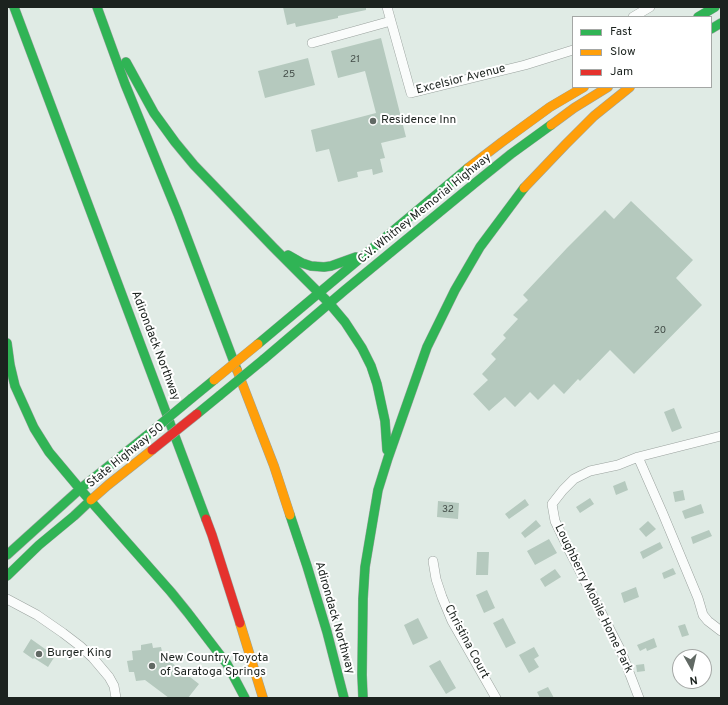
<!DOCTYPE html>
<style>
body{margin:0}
#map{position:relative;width:728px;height:705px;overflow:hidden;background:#e0ebe5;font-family:Overpass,sans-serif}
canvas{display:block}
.frame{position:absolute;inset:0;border:8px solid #1c231f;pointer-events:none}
.legend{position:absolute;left:572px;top:16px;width:140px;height:72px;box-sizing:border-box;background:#fff;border:1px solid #a4a7a5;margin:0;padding:5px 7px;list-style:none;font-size:12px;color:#1c231f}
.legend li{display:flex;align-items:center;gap:8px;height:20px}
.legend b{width:20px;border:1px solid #a4a7a5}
.north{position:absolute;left:672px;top:649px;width:40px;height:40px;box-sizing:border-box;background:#fff;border:1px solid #a4a7a5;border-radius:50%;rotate:172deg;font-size:11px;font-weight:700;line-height:16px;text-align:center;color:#1c231f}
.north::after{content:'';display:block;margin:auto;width:14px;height:18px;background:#616964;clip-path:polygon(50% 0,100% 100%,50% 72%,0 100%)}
</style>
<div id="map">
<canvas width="728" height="705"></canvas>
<div class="frame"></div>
<ul class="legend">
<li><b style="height:5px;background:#30b455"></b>Fast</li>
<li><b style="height:5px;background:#ff9f0a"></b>Slow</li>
<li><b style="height:5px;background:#e5322d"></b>Jam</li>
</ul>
<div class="north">N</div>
</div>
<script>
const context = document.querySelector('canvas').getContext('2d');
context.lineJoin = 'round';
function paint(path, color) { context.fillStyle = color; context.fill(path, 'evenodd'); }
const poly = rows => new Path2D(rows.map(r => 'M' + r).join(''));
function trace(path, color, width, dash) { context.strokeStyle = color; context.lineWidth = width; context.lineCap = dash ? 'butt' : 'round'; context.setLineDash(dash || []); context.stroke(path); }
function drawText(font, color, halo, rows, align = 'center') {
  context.font = font + ' Overpass,sans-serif'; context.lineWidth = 4; context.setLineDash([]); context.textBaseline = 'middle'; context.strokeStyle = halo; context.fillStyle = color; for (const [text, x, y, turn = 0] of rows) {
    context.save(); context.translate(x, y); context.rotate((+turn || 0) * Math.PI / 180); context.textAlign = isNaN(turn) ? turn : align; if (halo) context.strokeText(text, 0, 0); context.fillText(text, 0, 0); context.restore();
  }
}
paint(poly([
 [283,7,366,7,366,10,338,16,338,18,296,27,295,23,287,25],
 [381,38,406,137,381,143,385,158,380,159,383,172,373,175,372,169,357,172,358,177,338,182,329,149,316,152,311,130,376,113,365,71,338,78,331,51],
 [308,58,315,85,265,98,258,71],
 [631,201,693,260,676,278,702,305,634,374,610,350,580,381,578,379,564,394,554,384,538,400,530,392,515,407,505,397,489,411,473,394,488,380,482,374,496,359,491,354,506,338,503,335,518,319,513,315,528,300,523,295,567,248,605,210,614,219],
 [674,408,682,428,672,432,664,412],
 [625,481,628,490,616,495,613,486],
 [683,490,685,500,675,502,673,492],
 [590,498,594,504,580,513,576,507],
 [525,499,529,505,509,519,505,514],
 [438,501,459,503,458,519,437,517],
 [701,504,704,513,685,519,682,511],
 [536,520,541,526,525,538,521,533],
 [648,521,656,529,646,537,639,529],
 [709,530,712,536,693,544,691,537],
 [549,539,557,553,535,565,527,551],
 [660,542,663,548,643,559,640,552],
 [477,552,489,552,488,575,476,575],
 [673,568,676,574,664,579,662,573],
 [555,569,561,577,545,587,540,579],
 [636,587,639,597,624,603,621,593],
 [487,590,495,608,484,613,476,595],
 [418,618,428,638,413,645,404,625],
 [503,618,516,643,506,648,493,623],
 [685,624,689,635,682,637,678,626],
 [654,638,657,647,647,651,646,648,640,651,637,645],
 [31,639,55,656,48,667,34,658,33,659,23,652],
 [152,643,153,648,161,647,163,656,199,684,188,698,169,698,145,680,136,681,134,672,129,672,127,661,133,660,132,651,141,650,141,645],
 [534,647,539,656,534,659,539,667,529,673,519,655],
 [440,660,456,688,446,694,429,666],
 [644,664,645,671,637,672,636,665],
 [548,687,554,698,540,698,537,692]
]), '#b5c9be');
const street = poly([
 [387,7,411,93,525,65,573,50],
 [633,17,650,7],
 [312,43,391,21],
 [638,457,663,514,698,598,703,615,708,621,721,631],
 [433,561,436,579,442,597,452,621,496,698],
 [7,599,37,615,63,633,80,646,93,658,109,677,114,686,116,698],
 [639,698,621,651,569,550,555,521,552,504,563,490,574,479,590,471,618,465,638,457,721,436]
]);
const fast = poly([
 [14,7,206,519],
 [97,7,125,84,178,214,237,370],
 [698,17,715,7],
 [711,29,721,23],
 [126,62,154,113,175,142,194,165,273,247,329,303,345,322,362,348,371,366,377,384,385,421,387,450],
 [288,255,302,263,311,266,324,267,331,266,356,257],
 [7,343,10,365,15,386,34,428,49,452,80,489,171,592,188,613,227,664,245,698],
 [258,344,468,168],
 [264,359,345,290,475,183,511,154,551,125],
 [192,398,214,380],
 [197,414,219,396],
 [80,489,145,437],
 [290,515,307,566,327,632,344,698],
 [7,555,80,489],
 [7,576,39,545,74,516,91,500],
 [363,698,362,675,363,599,365,567,378,490,388,458,427,347,455,290,480,247,524,188]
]);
const slow = poly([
 [551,125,574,108,608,87],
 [468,168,502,142,550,107,584,87],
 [524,188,566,144,594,116,630,87],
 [237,370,274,466,290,515],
 [91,500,108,485,152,450],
 [240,623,263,698]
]);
const jam = poly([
 [206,519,212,535,240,623]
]);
trace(street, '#9aa29e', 10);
trace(fast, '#9aa29e', 10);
trace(slow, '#9aa29e', 10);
trace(jam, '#9aa29e', 10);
trace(street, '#fafcfb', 9);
trace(fast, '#30b455', 9);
trace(slow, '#ff9f0a', 9);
trace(jam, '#e5322d', 9);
const fastBridge = poly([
 [219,396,264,359],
 [145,437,192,398]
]);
const slowBridge = poly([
 [214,380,258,344]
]);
const jamBridge = poly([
 [152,450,197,414]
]);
trace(fastBridge, '#9aa29e', 10, []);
trace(slowBridge, '#9aa29e', 10, []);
trace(jamBridge, '#9aa29e', 10, []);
trace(fastBridge, '#30b455', 9);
trace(slowBridge, '#ff9f0a', 9);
trace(jamBridge, '#e5322d', 9);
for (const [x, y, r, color] of [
 [373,121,4,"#616964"],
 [39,654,4,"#616964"],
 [152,666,4,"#616964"]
]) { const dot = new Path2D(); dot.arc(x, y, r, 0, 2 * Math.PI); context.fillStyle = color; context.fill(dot); trace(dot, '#fff', 1.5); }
drawText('10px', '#424c47', null, [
 ["21",355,60],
 ["25",289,75],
 ["20",660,331],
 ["32",448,510]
]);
drawText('12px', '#1c231f', '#fff', [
 ["Excelsior Avenue",461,80,-14],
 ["C.V. Whitney Memorial Highway",425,209,-39],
 ["Adirondack Northway",155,346,69],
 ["State Highway 50",126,456,-39],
 ["Loughberry Mobile Home Park",593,599,64],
 ["Adirondack Northway",334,618,74],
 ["Christina Court",466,642,62]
]);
drawText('12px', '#1c231f', '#fff', [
 ["Residence Inn",381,121],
 ["Burger King",47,654],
 ["New Country Toyota",160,659],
 ["of Saratoga Springs",160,673]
], 'left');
</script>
